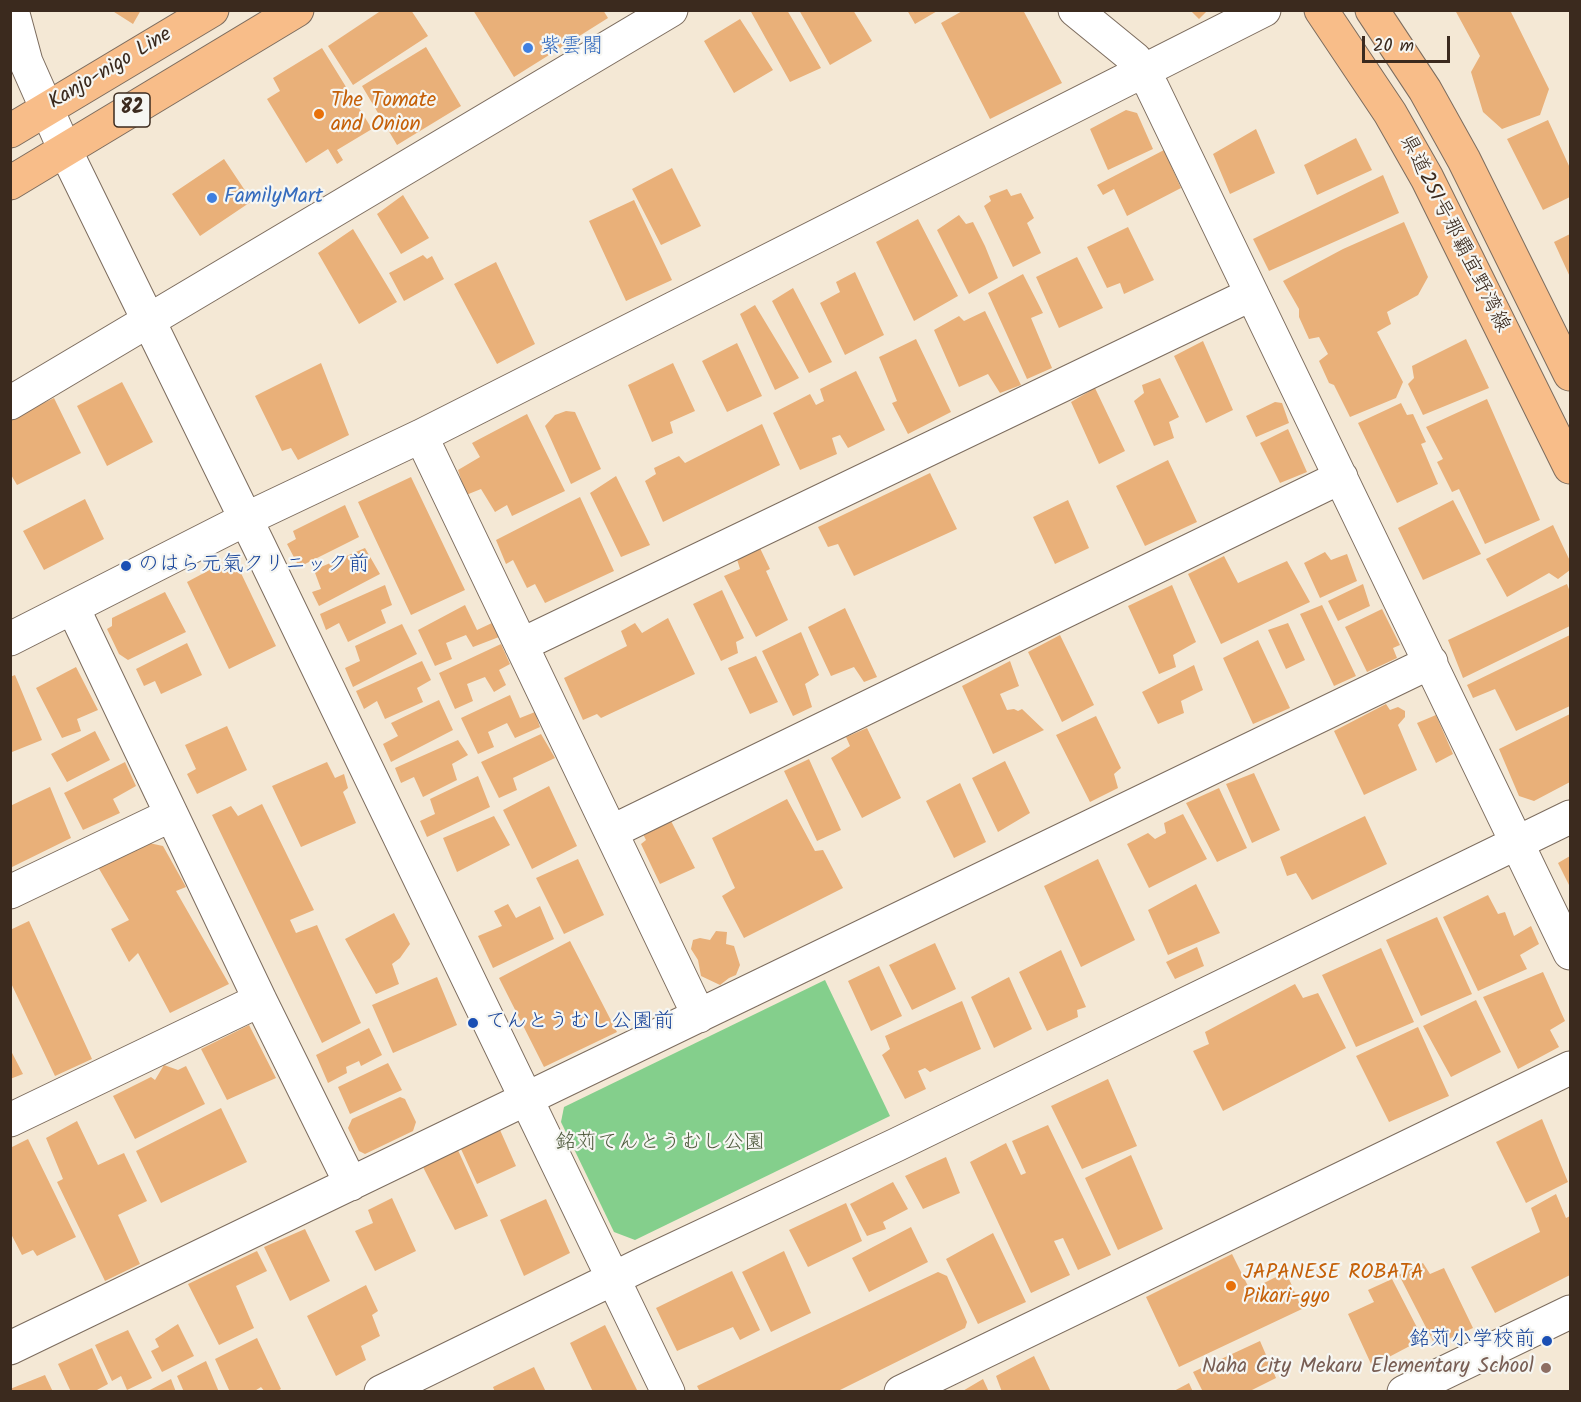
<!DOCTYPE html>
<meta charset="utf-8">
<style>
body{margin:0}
#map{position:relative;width:1581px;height:1402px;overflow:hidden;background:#f4e8d5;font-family:Kalam,sans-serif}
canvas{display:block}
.frame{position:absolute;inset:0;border:12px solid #3b2a1e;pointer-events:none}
.scale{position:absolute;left:1362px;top:36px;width:88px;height:27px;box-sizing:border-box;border:3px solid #3b2a1e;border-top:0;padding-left:8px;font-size:18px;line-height:21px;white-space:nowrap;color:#3b2a1e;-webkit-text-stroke:4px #f6f6f2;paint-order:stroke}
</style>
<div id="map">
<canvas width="1581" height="1402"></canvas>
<div class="frame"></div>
<div class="scale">20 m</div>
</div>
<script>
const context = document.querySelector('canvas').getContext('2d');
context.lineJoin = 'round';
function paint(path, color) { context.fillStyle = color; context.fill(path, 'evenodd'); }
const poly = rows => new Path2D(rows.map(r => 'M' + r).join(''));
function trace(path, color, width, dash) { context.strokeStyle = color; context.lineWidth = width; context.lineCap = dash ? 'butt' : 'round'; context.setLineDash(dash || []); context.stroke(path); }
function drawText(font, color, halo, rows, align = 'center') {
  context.font = font + ' Kalam,"Klee One",sans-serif'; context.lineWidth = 4.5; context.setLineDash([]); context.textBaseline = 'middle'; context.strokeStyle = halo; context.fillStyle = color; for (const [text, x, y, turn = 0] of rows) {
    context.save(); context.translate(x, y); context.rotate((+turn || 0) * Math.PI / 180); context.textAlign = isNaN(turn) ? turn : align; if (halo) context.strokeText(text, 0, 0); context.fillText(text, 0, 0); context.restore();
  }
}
paint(poly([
 [825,980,890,1116,635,1240,614,1232,561,1122,564,1107]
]), '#84cf8c');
paint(poly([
 [111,10,141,10,133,24],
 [382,10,411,10,428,36,353,85,328,46],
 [473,10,603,10,608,18,514,77],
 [750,10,787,10,821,68,790,82],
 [799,10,853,10,872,41,830,65],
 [907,10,939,10,915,24],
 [964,10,1023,10,1062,83,990,119,941,23],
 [1190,10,1208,10,1199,19],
 [1455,10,1510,10,1549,89,1540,115,1502,129,1483,112,1471,72,1480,56],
 [740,19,773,70,734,93,704,41],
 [426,47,461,106,397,145,362,86],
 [322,48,372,129,337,150,343,160,337,164,328,149,306,163,267,99,280,91,273,78],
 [1126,110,1137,113,1153,149,1108,170,1090,129],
 [1548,120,1570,168,1570,197,1543,210,1507,139],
 [1256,129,1275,173,1230,194,1213,154],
 [1356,138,1372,170,1317,195,1304,165],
 [1164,150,1181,188,1127,216,1114,189,1103,195,1097,185],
 [224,159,252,201,200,236,172,194],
 [672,168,701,226,661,245,632,189],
 [1383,175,1399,213,1269,271,1253,239],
 [1007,189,1011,196,1021,193,1034,218,1027,223,1041,253,1013,267,984,206,991,201,989,196],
 [403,195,429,238,401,254,377,214],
 [634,200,672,280,626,301,589,221],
 [959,215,966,224,973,222,985,246,998,278,969,294,937,230],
 [918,219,958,296,914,321,876,242],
 [1404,222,1428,277,1418,295,1387,312,1391,324,1377,332,1403,382,1396,398,1350,417,1334,385,1329,383,1319,361,1328,354,1319,337,1309,339,1299,317,1299,309,1283,281,1343,249],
 [1128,227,1154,280,1124,294,1120,283,1107,288,1087,247],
 [353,229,397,302,359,324,318,253],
 [1570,234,1570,277,1554,242],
 [423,255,427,259,432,256,444,279,404,301,389,273],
 [1077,257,1103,308,1059,328,1036,277],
 [496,262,535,344,497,364,454,284],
 [855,272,884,335,845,355,820,303,840,292,836,282],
 [1023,274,1043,313,1031,318,1052,368,1027,379,988,293],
 [793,288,832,362,809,373,772,301],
 [755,305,799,378,775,390,740,314],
 [985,311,1021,385,1000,393,988,374,959,387,934,330,959,316,964,321],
 [916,339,951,412,908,434,892,403,897,401,879,357],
 [1466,339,1489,388,1423,415,1408,384,1414,378,1412,366],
 [1203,341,1233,410,1206,423,1174,356],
 [737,343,762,396,727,412,702,361],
 [321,363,349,435,298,460,291,448,282,451,255,396],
 [673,363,695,411,670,422,673,433,652,442,628,385],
 [856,371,885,430,848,448,840,435,832,438,837,454,800,470,773,413,810,394,816,405,824,401,820,389],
 [1160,378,1179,417,1169,422,1174,438,1154,446,1134,401,1144,393,1142,385],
 [122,382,153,442,107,466,77,406],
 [1095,388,1125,451,1099,464,1071,402],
 [54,398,81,453,17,485,10,473,10,419],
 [1487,399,1540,520,1485,544,1459,489,1452,492,1437,462,1443,459,1426,427],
 [1275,402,1282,403,1289,423,1256,437,1246,416],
 [1401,403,1407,415,1413,414,1426,442,1421,444,1438,484,1397,503,1358,423],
 [566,411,575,412,601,469,571,484,545,426,555,415],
 [527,414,565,491,512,516,507,505,495,512,481,489,466,495,458,470,480,457,472,443],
 [762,424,780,465,663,522,645,481,656,474,654,468,679,456,685,463],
 [1288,429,1307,472,1280,483,1260,443],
 [1168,460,1197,522,1145,546,1116,486],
 [930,473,957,529,854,576,838,544,828,547,818,527],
 [616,476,650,545,621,557,590,493],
 [411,477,465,590,411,615,358,502],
 [580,497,614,571,545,603,535,584,527,588,513,560,506,564,496,540],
 [85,499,104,539,44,570,23,531],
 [1068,500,1089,548,1055,564,1033,517],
 [1453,500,1481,554,1423,580,1398,528],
 [345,505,359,537,299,567,287,544,296,539,293,531],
 [1553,525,1570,561,1570,570,1558,579,1549,573,1507,597,1486,559],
 [759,546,770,569,766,571,788,620,756,637,724,576,740,569,736,556],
 [365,548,380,574,319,606,312,592,321,589,314,570],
 [1325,552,1331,560,1347,554,1357,581,1320,598,1304,563],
 [1224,556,1238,583,1287,561,1310,602,1221,644,1188,574],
 [229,564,232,572,239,569,276,646,229,669,187,582,217,566,220,570],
 [1363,584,1370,606,1338,621,1328,601],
 [1567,584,1570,592,1570,626,1463,678,1448,640],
 [385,585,392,605,381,610,386,623,348,642,339,623,326,630,320,614],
 [1172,585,1196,642,1173,655,1176,667,1159,674,1128,606],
 [722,590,744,638,736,642,738,653,721,661,693,604],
 [165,592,186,632,128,660,119,654,107,629,112,626,112,618],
 [465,605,477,630,492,623,499,637,473,647,466,635,446,643,452,659,435,666,418,630],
 [1322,605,1356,676,1334,686,1300,614],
 [845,608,877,677,864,682,854,667,831,676,808,627],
 [1382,609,1400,645,1393,648,1397,658,1367,672,1345,627],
 [668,618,695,674,601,718,597,714,583,720,564,678,627,646,621,631,635,623,642,633],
 [1288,623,1305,660,1286,669,1268,630],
 [402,624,417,654,353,687,345,668,360,661,355,646],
 [801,632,819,675,805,684,812,707,793,716,762,651],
 [1060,635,1094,705,1062,722,1028,652],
 [1570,635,1570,706,1516,731,1495,689,1473,698,1467,685],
 [1258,640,1290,708,1253,724,1223,658],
 [187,643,202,675,161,694,155,681,144,686,136,669],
 [501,644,510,664,499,670,506,685,494,692,485,677,467,684,473,701,455,709,439,673],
 [756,656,778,702,750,714,728,668],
 [422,661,431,680,417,688,423,702,385,719,377,701,364,709,356,691],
 [1010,661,1019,686,1000,694,1007,710,1014,709,1018,711,1022,709,1044,730,993,754,962,686],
 [1194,665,1203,690,1181,701,1184,713,1158,724,1142,692],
 [76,667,98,710,77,719,81,731,62,738,36,688],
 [15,675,42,740,12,752,10,677],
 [510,695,520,718,535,712,540,727,515,738,507,723,488,732,494,747,478,754,461,718],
 [439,700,453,730,391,762,383,744,398,736,391,723],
 [1386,704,1390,710,1398,707,1405,711,1405,717,1398,725,1417,770,1364,795,1334,731],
 [1570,714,1570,782,1534,801,1519,796,1499,749],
 [1436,715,1453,754,1436,763,1417,723],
 [1096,716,1121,768,1114,774,1118,788,1090,802,1056,735],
 [227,726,247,770,197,794,187,774,196,769,185,745],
 [867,728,901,798,862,818,831,758,850,746,846,737],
 [95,731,110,760,67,782,51,754],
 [541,734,555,758,513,778,517,790,499,798,481,762],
 [458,740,468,755,452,764,457,780,423,797,414,777,401,783,395,768],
 [809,759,841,830,817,841,784,771],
 [1005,761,1030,813,998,832,972,778],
 [125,762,136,786,113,799,120,813,83,830,64,793],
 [327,762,335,778,344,774,348,788,343,792,356,823,301,847,272,786],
 [1254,773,1280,830,1252,843,1226,784],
 [478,776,490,807,427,837,420,821,435,814,430,799],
 [960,783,986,842,954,858,926,801],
 [549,786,577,846,532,869,503,810],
 [50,787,71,838,10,868,10,806],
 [1219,788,1247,848,1217,862,1186,803],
 [787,799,815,851,823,850,843,888,744,938,722,896,735,888,712,838],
 [262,804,314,910,290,920,296,933,317,925,361,1023,322,1043,212,815,231,806,238,816],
 [1183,814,1207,859,1149,888,1127,844,1148,833,1155,839,1166,833,1164,823],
 [494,816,510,845,457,872,443,838],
 [1365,816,1387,864,1312,900,1296,873,1287,876,1280,857],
 [671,821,695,868,660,884,641,844,646,840,643,834],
 [149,843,163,846,186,887,176,891,229,984,170,1013,138,953,129,962,111,929,129,920,98,867],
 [1570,856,1570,887,1558,863],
 [578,859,604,915,564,934,536,878],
 [1098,859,1135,940,1081,967,1044,886],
 [1196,884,1220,933,1168,955,1148,910],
 [1488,895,1498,914,1505,912,1514,936,1531,926,1539,944,1520,955,1527,969,1478,991,1443,917],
 [508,904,516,918,540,906,554,939,493,968,478,936,502,926,494,911],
 [394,913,410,944,400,958,392,964,399,984,376,994,345,939],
 [1437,917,1472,994,1421,1016,1386,940],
 [29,921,92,1059,55,1076,10,981,10,930],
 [716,931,727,932,726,944,734,946,740,965,736,975,729,978,720,985,701,976,698,960,691,949,693,940,700,938,710,940],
 [570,941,617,1032,544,1067,499,978],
 [935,943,956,989,912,1010,889,965],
 [1197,947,1204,966,1175,979,1166,962],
 [1381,948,1414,1022,1356,1047,1322,975],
 [1061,950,1086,1007,1077,1010,1078,1017,1047,1031,1019,972],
 [879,966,902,1016,871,1031,848,981],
 [1543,972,1565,1021,1550,1030,1559,1047,1518,1069,1483,997],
 [437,977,457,1025,393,1053,372,1005],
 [1009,977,1032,1029,994,1048,971,997],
 [1295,984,1303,998,1318,993,1346,1048,1223,1111,1193,1051,1209,1044,1205,1032],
 [1476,1000,1501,1052,1451,1077,1423,1026],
 [962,1001,981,1049,930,1072,925,1068,918,1071,926,1089,905,1099,882,1055,890,1049,885,1036],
 [249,1025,276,1078,227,1100,201,1049],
 [1418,1027,1449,1096,1389,1122,1356,1056],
 [369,1028,382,1055,361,1066,359,1061,346,1067,347,1073,328,1083,316,1055],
 [10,1049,23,1074,10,1079],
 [388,1063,402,1090,350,1114,338,1087],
 [164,1065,178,1070,186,1066,205,1104,135,1139,113,1096,151,1077,155,1080],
 [1108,1079,1137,1146,1082,1169,1051,1106],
 [400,1097,405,1099,416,1122,413,1131,365,1154,359,1151,348,1128,352,1119],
 [221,1108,247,1162,161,1203,136,1151],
 [1542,1119,1568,1182,1526,1203,1496,1142],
 [77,1121,98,1165,124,1153,147,1201,118,1215,140,1264,105,1281,57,1182,63,1179,46,1138],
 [1048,1125,1111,1255,1078,1270,1063,1238,1054,1241,1070,1275,1031,1293,970,1162,1006,1143,1021,1175,1026,1173,1012,1141],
 [500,1130,516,1166,477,1184,461,1149],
 [28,1139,76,1237,37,1256,33,1250,22,1255,10,1232,10,1148],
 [457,1148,488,1216,455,1230,423,1167],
 [1131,1155,1163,1229,1118,1250,1085,1178],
 [946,1157,960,1193,923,1209,905,1176],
 [893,1182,908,1209,883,1222,886,1229,867,1236,850,1204],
 [1556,1194,1566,1218,1570,1216,1570,1275,1495,1313,1471,1267,1540,1232,1531,1208],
 [392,1198,416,1251,375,1271,355,1231,373,1223,368,1210],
 [546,1199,570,1253,524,1276,500,1220],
 [846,1203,862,1241,808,1267,789,1230],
 [911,1227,928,1262,869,1292,852,1258],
 [305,1229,330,1281,290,1301,264,1247],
 [993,1233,1026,1302,978,1324,946,1259],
 [257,1251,267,1271,236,1286,254,1328,219,1345,188,1284],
 [784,1251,811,1313,771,1332,742,1272],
 [1232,1254,1250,1290,1286,1272,1302,1309,1179,1367,1146,1297],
 [1423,1263,1430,1274,1444,1268,1473,1328,1435,1345,1399,1275],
 [732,1271,760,1330,740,1340,733,1327,677,1351,656,1308],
 [938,1272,947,1276,967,1322,965,1328,836,1392,700,1392,697,1386],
 [1392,1279,1423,1339,1372,1366,1348,1314,1374,1302,1368,1290],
 [366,1285,378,1311,372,1315,380,1336,361,1346,366,1360,336,1376,307,1316],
 [178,1324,194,1356,162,1372,151,1351,159,1347,155,1339],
 [605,1325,638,1392,593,1392,570,1343],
 [128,1330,152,1378,127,1390,121,1376,112,1381,95,1345],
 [257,1338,281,1389,276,1392,265,1392,261,1387,253,1392,230,1392,215,1359],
 [1260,1341,1276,1378,1248,1392,1203,1392,1193,1372],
 [92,1348,108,1384,97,1390,97,1392,71,1392,58,1364],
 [1034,1356,1051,1392,1002,1392,996,1376],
 [206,1361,219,1392,184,1392,177,1376],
 [534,1367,546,1392,495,1392,493,1387],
 [45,1375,53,1392,10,1392,10,1389],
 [171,1379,176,1392,146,1392],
 [983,1379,989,1392,961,1392],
 [1189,1383,1193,1392,1172,1392]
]), '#e9b079');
const minor = poly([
 [12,10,26,62,65,150,258,544,668,1392],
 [1075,10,1135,59,1152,87,1570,953],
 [10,403,671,10],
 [421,436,699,1016],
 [73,608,260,1000,351,1184],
 [10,639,246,519,421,436,1264,10],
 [521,645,1252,294],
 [611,832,1341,477],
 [10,892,171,815],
 [10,1120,260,1000],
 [10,1348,1431,662],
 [381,1392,645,1263,896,1145,1570,817],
 [901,1392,1570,1068],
 [1404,1392,1570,1312]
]);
const major = poly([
 [1321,10,1390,113,1427,178,1570,467],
 [1372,10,1425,90,1464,160,1570,374],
 [10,131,212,10],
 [10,183,297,10]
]);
trace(minor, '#7c6c5e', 35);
trace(major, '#7c6c5e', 35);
trace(minor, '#fff', 33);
trace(major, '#f8bd89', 33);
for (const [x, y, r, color] of [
 [528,48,6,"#3f7fe0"],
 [319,114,6,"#e8710a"],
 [212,198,6,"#3f7fe0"],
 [126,566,6,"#1a4fb4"],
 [473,1023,6,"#1a4fb4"],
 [1231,1286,6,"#e8710a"],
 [1547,1341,6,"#1a4fb4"],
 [1546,1368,6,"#8d6e63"]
]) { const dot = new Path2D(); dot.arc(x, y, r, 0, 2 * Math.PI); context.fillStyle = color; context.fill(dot); trace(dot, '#f6f6f2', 2); }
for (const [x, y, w] of [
 [132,110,36]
]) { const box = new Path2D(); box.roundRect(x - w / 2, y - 17, w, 34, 4.5); context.fillStyle = '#f6f6f2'; context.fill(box); trace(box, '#3b2a1e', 1.5); }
drawText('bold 20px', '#3b2a1e', null, [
 ["82",132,110]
]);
drawText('21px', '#366cbe', '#f6f6f2', [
 ["紫雲閣",540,48],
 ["FamilyMart",224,198]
], 'left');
drawText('21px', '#3b2a1e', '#f6f6f2', [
 ["Kanjo-nigo Line",111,70,-31],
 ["県道251号那覇宜野湾線",1453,234,63]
]);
drawText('21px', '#c56008', '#f6f6f2', [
 ["The Tomate",331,102],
 ["and Onion",331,126],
 ["JAPANESE ROBATA",1243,1274],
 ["Pikari-gyo",1243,1298]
], 'left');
drawText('21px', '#164399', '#f6f6f2', [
 ["のはら元氣クリニック前",138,566],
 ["てんとうむし公園前",485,1023],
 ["銘苅小学校前",1535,1341,"right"]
], 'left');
drawText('21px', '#515c3f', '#f6f6f2', [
 ["銘苅てんとうむし公園",660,1144]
]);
drawText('21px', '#785e54', '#f6f6f2', [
 ["Naha City Mekaru Elementary School",1534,1368]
], 'right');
</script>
